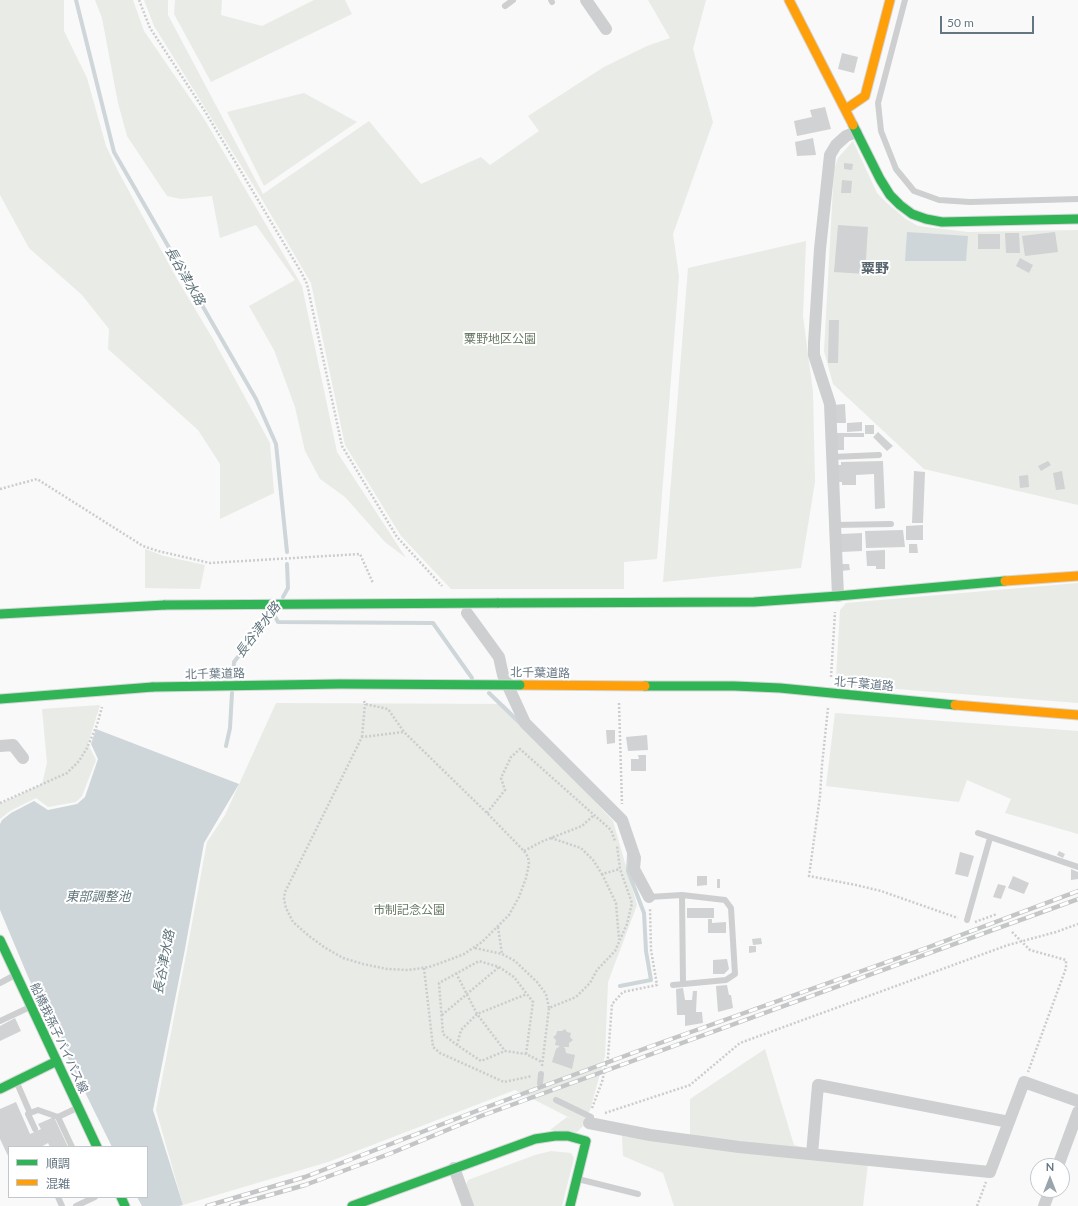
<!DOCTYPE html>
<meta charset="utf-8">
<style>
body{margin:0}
#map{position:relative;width:1078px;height:1206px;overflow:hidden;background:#f9f9f9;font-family:Lato,"Noto Sans JP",sans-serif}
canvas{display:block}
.legend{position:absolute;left:8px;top:1146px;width:140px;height:52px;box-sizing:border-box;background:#fff;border:1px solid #c1c8cd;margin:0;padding:5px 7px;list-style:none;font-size:12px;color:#657683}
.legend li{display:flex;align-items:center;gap:8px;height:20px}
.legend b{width:20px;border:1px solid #c1c8cd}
.north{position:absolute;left:1030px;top:1158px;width:40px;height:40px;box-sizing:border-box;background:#fff;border:1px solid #c1c8cd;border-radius:50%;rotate:0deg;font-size:11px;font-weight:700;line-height:16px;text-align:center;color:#657683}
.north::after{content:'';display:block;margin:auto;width:14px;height:18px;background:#99a4ac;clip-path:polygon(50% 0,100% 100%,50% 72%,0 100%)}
.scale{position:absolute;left:940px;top:16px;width:94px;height:18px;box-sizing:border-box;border:2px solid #657683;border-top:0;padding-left:5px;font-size:12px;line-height:14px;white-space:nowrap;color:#657683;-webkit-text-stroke:3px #fff;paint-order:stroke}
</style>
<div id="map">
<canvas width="1078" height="1206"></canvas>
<ul class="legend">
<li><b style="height:5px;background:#30b455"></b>順調</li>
<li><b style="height:5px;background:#ff9f0a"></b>混雑</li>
</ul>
<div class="north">N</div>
<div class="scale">50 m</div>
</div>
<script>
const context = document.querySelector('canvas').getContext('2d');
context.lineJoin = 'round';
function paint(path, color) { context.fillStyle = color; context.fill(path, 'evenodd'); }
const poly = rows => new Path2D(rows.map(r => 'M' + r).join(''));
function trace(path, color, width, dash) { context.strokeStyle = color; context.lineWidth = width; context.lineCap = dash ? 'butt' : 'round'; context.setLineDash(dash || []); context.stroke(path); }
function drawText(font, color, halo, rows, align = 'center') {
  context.font = font + ' Lato,"Noto Sans JP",sans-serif'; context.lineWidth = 4; context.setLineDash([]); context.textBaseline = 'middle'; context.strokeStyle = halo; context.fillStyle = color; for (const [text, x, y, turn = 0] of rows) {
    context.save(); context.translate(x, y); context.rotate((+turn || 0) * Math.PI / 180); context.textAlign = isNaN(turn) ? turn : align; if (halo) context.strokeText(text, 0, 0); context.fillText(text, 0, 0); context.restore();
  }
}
paint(poly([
 [0,0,64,0,64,31,87,78,106,146,119,173,177,279,213,339,270,443,274,493,220,519,220,464,198,430,108,349,109,329,82,295,29,248,0,195],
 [95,0,133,0,144,31,203,117,302,286,337,452,406,558,385,542,345,497,320,479,305,451,295,407,274,350,249,306,295,280,256,225,220,238,212,196,181,199,167,196,127,136,118,103,102,18],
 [144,0,168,0,168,15,263,194,369,121,421,184,481,157,490,165,539,131,528,116,604,67,647,46,670,38,648,0,706,0,693,49,713,122,673,234,679,276,657,559,624,562,624,589,451,589,401,536,345,445,311,283,260,196,154,26],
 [175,0,222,0,221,15,262,26,314,0,345,0,352,14,211,82,174,14],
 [304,93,357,122,264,186,227,112],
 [853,141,877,193,887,203,906,219,918,226,968,232,1078,230,1078,505,924,469,833,384,824,351,834,169,838,158],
 [806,241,803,316,813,392,815,482,801,568,663,582,688,268],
 [145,549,164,556,205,565,200,589,145,588],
 [1078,583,1078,703,844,685,836,677,840,610,846,603],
 [276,703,504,704,613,821,637,905,608,982,605,1056,590,1110,582,1124,584,1125,577,1132,550,1130,567,1117,576,1121,515,1090,328,1162,183,1205,156,1110,187,950,207,842,225,815],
 [100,705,88,744,96,760,82,796,76,802,48,807,36,798,10,811,0,819,0,804,42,784,47,763,42,709],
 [835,713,1078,731,1078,834,1005,813,1011,799,967,780,959,802,826,786],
 [765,1049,794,1145,868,1163,863,1206,674,1206,663,1173,623,1156,622,1136,690,1143,690,1099],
 [551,1151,571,1153,574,1158,562,1206,474,1206,466,1185,468,1180,535,1155]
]), '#e8ebe6');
paint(poly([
 [907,232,968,236,966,261,905,261],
 [96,729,239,784,204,843,185,949,153,1110,183,1205,179,1206,142,1206,137,1197,147,1197,147,1147,112,1147,29,979,0,910,0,824,2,820,11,813,34,801,48,810,77,804,85,797,98,759,91,744]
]), '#ced6d9');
trace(poly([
 [76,0,114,152,256,399,276,444,287,552],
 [283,597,288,588,287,564],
 [273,613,278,622,433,623,472,678],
 [233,678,234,662,274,611],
 [489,693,520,723],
 [226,746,230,728,232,693],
 [620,986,651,980,646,951,644,913,628,871,629,854]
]), '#ced6d9', 4);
paint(poly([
 [842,53,858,57,854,73,838,69],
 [825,107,831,129,797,136,794,121,812,117,810,110],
 [813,138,816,155,797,156,795,142],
 [844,163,853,164,852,170,844,169],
 [842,180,852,181,851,193,841,193],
 [838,225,868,227,865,274,834,272],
 [1055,232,1058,252,1025,256,1022,236],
 [1005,233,1019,233,1020,253,1006,253],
 [978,234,1000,234,1000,249,978,249],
 [1020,258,1033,265,1029,273,1016,266],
 [829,320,839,320,838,363,828,363],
 [845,404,846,423,833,423,833,405],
 [862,422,862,431,847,432,847,423],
 [865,425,874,425,874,434,865,434],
 [878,432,893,446,887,451,873,437],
 [834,433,864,433,864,437,844,437,844,450,834,450],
 [883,461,885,508,875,509,874,474,856,475,856,485,842,485,842,482,837,482,837,465,841,465,841,462],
 [1048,461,1051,465,1041,471,1038,466],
 [914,471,925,472,923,523,912,523],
 [1062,471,1065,489,1056,490,1053,473],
 [1028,475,1029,487,1020,488,1019,476],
 [923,525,923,540,906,540,906,526],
 [903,530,905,547,866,548,865,531],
 [862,533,862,551,841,552,841,534],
 [909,544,917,544,918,553,909,553],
 [885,550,885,569,876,569,876,566,867,566,866,551],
 [841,564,849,564,850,570,841,571],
 [606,730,615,730,615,743,607,744],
 [647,735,648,750,628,751,626,737],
 [638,755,646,755,646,771,631,771,631,759,639,759],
 [1059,851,1065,854,1063,858,1057,855],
 [960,852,974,856,968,877,955,874],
 [1071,869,1078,872,1078,879,1071,880],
 [697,876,707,876,707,885,697,886],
 [1013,876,1029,883,1024,894,1008,888],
 [717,879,720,879,720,888,717,888],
 [998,884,1006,886,1001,899,993,897],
 [687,908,714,908,714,918,687,918],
 [708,919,712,919,712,923,726,922,726,933,708,933],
 [761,938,762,944,753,945,752,939],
 [749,946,756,946,756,952,749,953],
 [727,959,729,969,724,974,713,974,713,960],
 [727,985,729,995,731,995,733,1008,718,1012,716,986],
 [683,988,685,1000,692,1000,693,991,697,991,696,1012,702,1012,703,1023,685,1026,685,1015,677,1015,676,989],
 [15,1018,21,1031,0,1041,0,1026],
 [565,1029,567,1032,571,1033,570,1037,573,1040,569,1043,569,1047,563,1047,565,1048,566,1053,575,1055,572,1069,552,1062,556,1049,560,1046,555,1045,556,1040,553,1037,556,1035,557,1031,562,1031],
 [16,1102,30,1134,41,1129,38,1124,54,1117,68,1147,50,1147,48,1143,41,1147,9,1147,9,1158,0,1139,0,1109]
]), '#d0d2d3');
const fast = poly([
 [853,125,880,179,890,195,900,205,912,214,926,219,942,222,1078,219],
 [497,603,754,602,838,596,1005,581],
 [0,614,165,605],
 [645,686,734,686,780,688,955,705],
 [0,699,153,687],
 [0,940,97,1147],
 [0,1089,57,1061],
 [121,1197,125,1206],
 [352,1206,535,1139,555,1136,568,1136,586,1141,570,1206]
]);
const slow = poly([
 [789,0,853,125],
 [846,109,865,96,890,0],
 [1005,581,1078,576],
 [520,685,645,686],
 [955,705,1078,715]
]);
trace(fast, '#d5d6d7', 11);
trace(slow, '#d5d6d7', 11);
trace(poly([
 [139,0,150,28,206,113,301,272,307,284,342,446,397,537,442,586],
 [0,489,37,479,143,546,158,551,210,563,360,554,373,583],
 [831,677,835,612],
 [364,701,365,704,388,709,404,732,487,813,524,851,528,857,529,864,526,878,519,897,509,915,482,942,464,954,446,961,429,967,408,970,387,969,363,964,343,958,324,947,309,936,293,922,286,908,284,899,285,892,362,737,404,732],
 [619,703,622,804],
 [828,708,822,765,820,796,809,876,856,885,881,891,958,918],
 [362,737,365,704],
 [0,803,67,773,79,761,87,748,97,725,102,707],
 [487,813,505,790,501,778,511,757,520,749,611,830,615,841],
 [551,838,581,848,593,860,602,874,620,869],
 [524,851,543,841,582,826,594,815],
 [602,874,616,903,619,940],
 [975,922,997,914],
 [498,927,502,954],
 [1012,932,1030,950,1066,960,1066,968,1028,1072],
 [475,948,502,954,515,961,537,982,546,994,549,1008],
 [424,968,433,1047,440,1053,504,1082,532,1076],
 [456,973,477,1014,505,1051],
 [442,1015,499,967],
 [457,1045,461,1030,477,1014,527,994],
 [526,1054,533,1002,514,977,499,967,479,961,439,983,443,1034,457,1045,481,1061,505,1051,526,1054,542,1062],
 [542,1066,549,1008,576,997,590,983,597,970,615,951,627,924,632,903,620,869,617,846],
 [592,1108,602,1082,608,1057,612,1004,623,992,657,985,651,950,650,908],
 [605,1113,690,1085,740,1043,1008,945,1056,932,1078,924],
 [977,1206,986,1182]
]), '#cbcccd', 2.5, [2, 2]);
trace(poly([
 [551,0,552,2],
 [905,0,878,103,881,131,896,169,914,191,939,200,970,202,1078,199],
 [505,6,513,0],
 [832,457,879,455],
 [834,525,891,524],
 [978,833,1078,867],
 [682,895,683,984],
 [649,897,682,895,725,900,731,908,735,974,726,980,673,985],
 [967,920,990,838],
 [0,983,15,975],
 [0,1021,30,1007],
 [17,1083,30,1113,38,1110,58,1117,72,1147],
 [540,1083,541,1074],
 [556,1100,591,1117],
 [30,1113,28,1114,35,1129],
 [58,1117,77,1108],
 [578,1179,638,1194],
 [58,1197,62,1206],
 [76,1206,95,1197]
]), '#cecfd0', 6);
trace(poly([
 [586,0,606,29],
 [838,596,830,404,814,355,814,343,820,249,830,155,836,145,846,136,856,132],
 [467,613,499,657,503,675,525,723,622,820,635,858,634,869,649,897],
 [0,746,13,745,23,758],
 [589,1123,650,1135,739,1147,990,1172,1024,1082,1078,1101],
 [812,1154,818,1085,1009,1122],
 [1058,1166,1078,1112],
 [454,1168,468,1206],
 [1044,1206,1050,1190]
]), '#cecfd0', 12);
trace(fast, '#30b455', 9);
trace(slow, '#ff9f0a', 9);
const rail = poly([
 [207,1206,305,1177,479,1110,649,1047,929,947,1078,891],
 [231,1206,305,1185,389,1154,481,1116,1078,899]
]);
trace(rail, '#c3c5c6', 4.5);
trace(rail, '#fff', 3, [9]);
const fastBridge = poly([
 [165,605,497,603],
 [153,687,340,684,520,685]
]);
trace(fastBridge, '#d5d6d6', 11, []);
trace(fastBridge, '#30b455', 9);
drawText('12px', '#687a64', '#fff', [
 ["粟野地区公園",500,339],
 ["市制記念公園",409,910]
]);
drawText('12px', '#657683', '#fff', [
 ["北千葉道路",540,673,1],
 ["北千葉道路",215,674,-1],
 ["北千葉道路",864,684,5],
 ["船橋我孫子バイパス線",59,1038,65]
]);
drawText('italic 13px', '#60757c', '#fff', [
 ["長谷津水路",185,276,60],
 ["長谷津水路",258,630,-53],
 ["東部調整池",98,897],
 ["長谷津水路",164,962,-79]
]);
drawText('bold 14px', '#57646e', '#fff', [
 ["粟野",875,268]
]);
</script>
